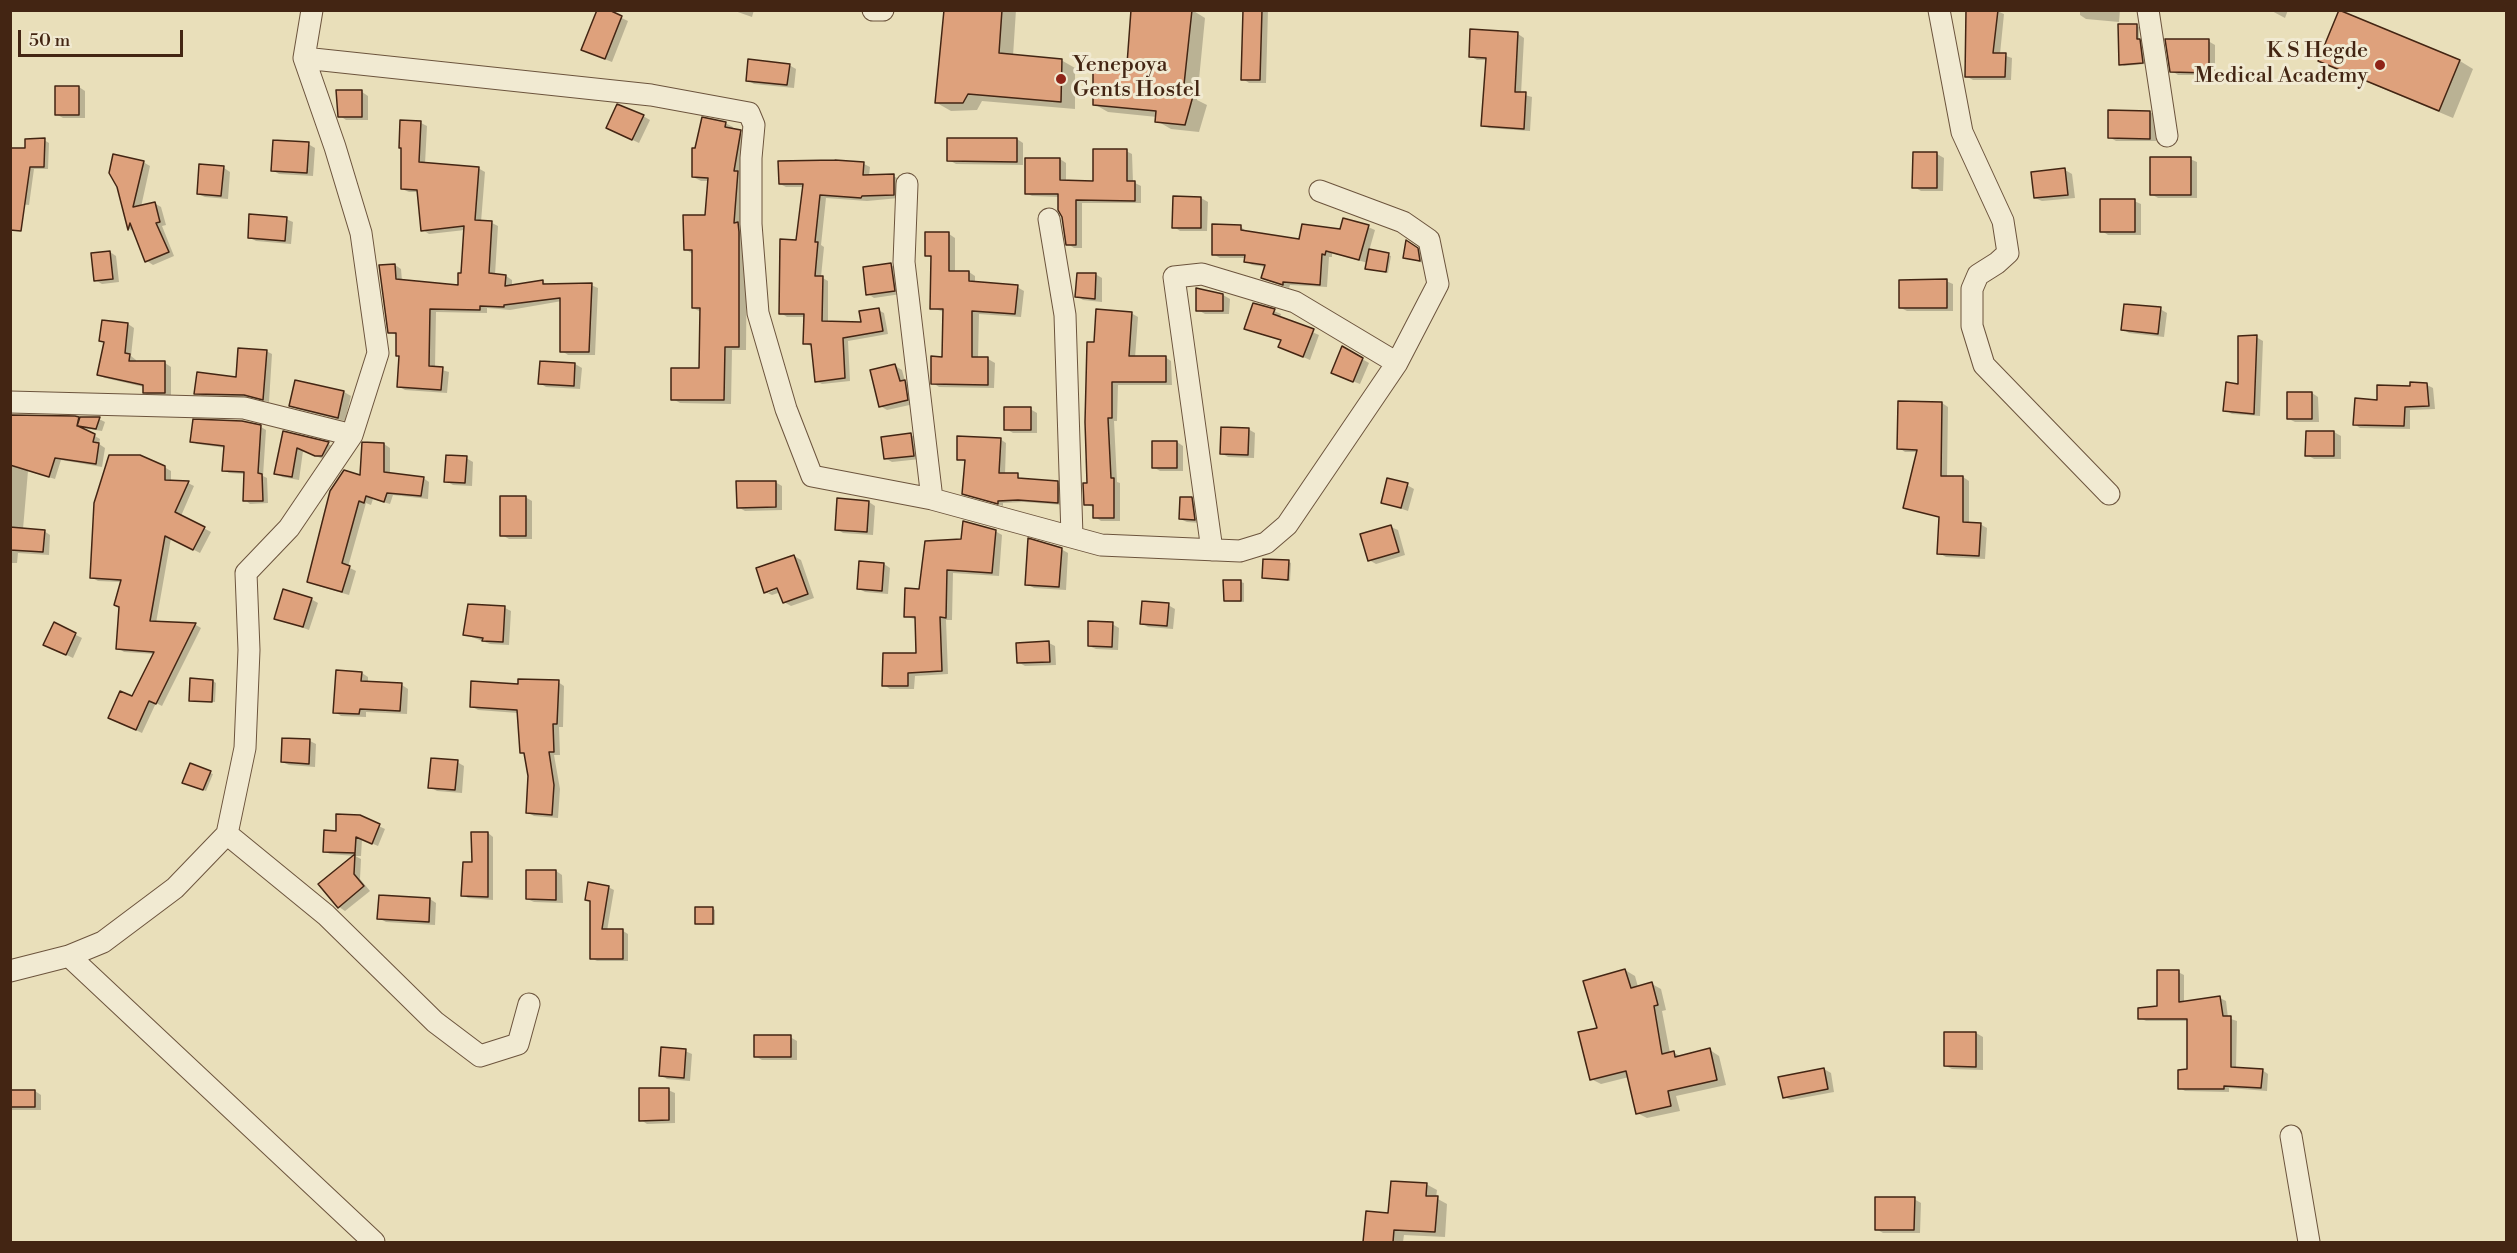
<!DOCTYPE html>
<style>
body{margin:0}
#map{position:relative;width:2517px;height:1253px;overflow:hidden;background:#e9dfba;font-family:"Libre Bodoni",serif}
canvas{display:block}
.frame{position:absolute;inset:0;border:12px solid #432513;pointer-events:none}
.scale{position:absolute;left:18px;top:30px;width:165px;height:27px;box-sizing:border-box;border:3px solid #432513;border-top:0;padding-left:8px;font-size:18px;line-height:21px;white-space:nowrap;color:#432513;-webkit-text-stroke:4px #f1ead2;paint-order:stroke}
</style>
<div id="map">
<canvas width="2517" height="1253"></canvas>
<div class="frame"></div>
<div class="scale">50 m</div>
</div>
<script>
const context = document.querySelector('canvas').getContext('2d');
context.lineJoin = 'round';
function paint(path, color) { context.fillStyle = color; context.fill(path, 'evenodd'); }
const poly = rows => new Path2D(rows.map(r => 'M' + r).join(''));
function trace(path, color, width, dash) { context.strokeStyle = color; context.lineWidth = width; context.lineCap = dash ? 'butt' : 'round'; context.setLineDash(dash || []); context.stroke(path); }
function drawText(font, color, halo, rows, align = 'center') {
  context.font = font + ' "Libre Bodoni",serif'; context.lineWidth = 6; context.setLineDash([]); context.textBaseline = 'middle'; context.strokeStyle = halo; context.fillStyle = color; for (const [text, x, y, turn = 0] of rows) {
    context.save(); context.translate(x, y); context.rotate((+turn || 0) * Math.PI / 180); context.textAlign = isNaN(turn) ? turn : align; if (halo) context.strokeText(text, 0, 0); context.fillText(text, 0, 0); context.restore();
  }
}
paint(poly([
 [605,10,628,21,612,62,589,53],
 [732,10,754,10,752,17],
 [946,10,1016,10,1013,56,1061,60,1075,68,1075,109,982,101,977,110,951,111,937,103],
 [1132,10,1192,10,1205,18,1197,100,1207,105,1199,132,1171,129,1157,121,1157,117,1108,112,1094,104,1129,66],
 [1244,10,1268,10,1266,83,1249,83,1243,79],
 [1968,10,1997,11,2004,14,2000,54,2012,58,2011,80,1973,80,1966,76],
 [2080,10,2120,10,2119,22,2086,19,2080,15],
 [2270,10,2288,10,2285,18],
 [2136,25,2139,27,2139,41,2142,43,2145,64,2124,66,2121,64],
 [1518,34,1524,38,1521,94,1532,97,1530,131,1489,128,1483,125,1487,60,1477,60,1470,56],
 [2208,41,2215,45,2215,75,2178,75,2172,71],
 [2320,60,2460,61,2473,69,2453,118,2334,68],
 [789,65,796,69,794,88,754,84,747,80],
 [79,87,85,91,85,118,63,118,56,114],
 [362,92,368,96,368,120,346,120,340,116],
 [2150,112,2156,116,2156,141,2116,141,2109,137],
 [643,116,650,120,639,143,614,131],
 [421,123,427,126,425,164,478,168,485,172,481,222,492,223,498,226,495,275,506,276,512,280,512,286,543,282,548,285,591,285,598,288,595,355,568,355,562,351,562,301,510,310,487,308,487,313,436,312,435,368,449,372,447,393,405,390,398,386,400,356,397,335,389,332,395,265,401,269,402,281,459,287,463,275,465,230,429,234,423,230,419,192,409,192,402,189],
 [725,123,733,127,732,130,748,136,746,350,732,350,731,404,680,403,673,399,701,370,701,312,693,308,693,254,685,249,706,217,709,181,701,181,693,177],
 [1017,139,1023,143,1023,165,956,164,949,160],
 [44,140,49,143,48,169,34,169,29,205,12,203,26,150],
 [308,144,315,148,313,176,279,174,272,170],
 [1126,151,1132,154,1133,182,1141,186,1141,203,1082,203,1082,248,1074,248,1068,244,1059,197,1032,196,1026,193,1060,159,1066,163,1066,182,1095,182],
 [1914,153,1937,154,1944,158,1943,191,1921,191,1914,187],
 [2190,159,2197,162,2197,198,2158,198,2151,194],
 [835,161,864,164,870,167,869,176,893,176,899,179,899,198,867,201,826,198,821,245,824,247,821,277,828,281,828,323,862,324,878,310,884,313,888,334,848,341,850,381,822,384,816,381,812,347,805,343,806,317,787,317,781,313,798,242,804,187,786,187,780,184],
 [143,162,150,166,141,207,154,203,161,207,166,225,162,226,174,256,153,265,147,261,135,232,129,229,118,187],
 [224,168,230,172,228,199,205,197,198,194],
 [2065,170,2072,174,2075,198,2042,201,2035,198],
 [1174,198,1201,198,1208,202,1207,231,1180,231,1174,227],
 [2134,201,2141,204,2141,235,2108,235,2102,231],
 [286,219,293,222,291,244,256,241,249,237],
 [1240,226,1247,232,1301,241,1368,227,1375,230,1369,251,1391,256,1388,273,1369,269,1368,263,1332,253,1332,257,1329,257,1327,287,1290,285,1289,288,1269,281,1262,278,1266,267,1252,265,1246,261,1246,258,1220,258,1213,254],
 [949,234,955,238,955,272,969,272,975,276,975,283,1017,287,1024,291,1021,317,979,314,978,359,988,359,995,363,994,388,939,387,933,383,943,358,944,312,932,308,932,258,926,255],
 [1413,246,1424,253,1426,264,1405,257],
 [110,252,116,256,119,282,102,284,95,280],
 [891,265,898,269,901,294,874,298,868,294],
 [1095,274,1102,278,1102,302,1083,300,1077,296],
 [1946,281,1953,284,1953,311,1907,311,1901,308],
 [1223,295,1230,299,1229,314,1205,314,1198,310],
 [2160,309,2167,313,2164,337,2129,333,2122,329],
 [1274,311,1281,314,1280,318,1319,335,1310,360,1280,347,1282,341,1246,328],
 [1131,313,1138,317,1135,358,1165,357,1171,361,1172,385,1118,385,1117,421,1114,421,1117,482,1120,483,1120,521,1101,521,1095,517,1095,508,1085,504,1089,485,1095,344],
 [128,324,134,328,131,356,136,360,136,363,165,363,171,367,171,396,151,396,144,392,144,387,105,378,99,375,106,343,101,340],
 [2256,337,2263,341,2260,416,2232,414,2225,410,2239,385],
 [1343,348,1369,363,1360,384,1339,376],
 [266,351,272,354,269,402,251,398,202,396,196,393,238,379],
 [575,364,582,368,580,389,546,387,540,383],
 [895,366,902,370,905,381,911,385,914,404,887,410,880,406],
 [296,382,344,392,351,396,345,421,297,409,291,405],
 [2427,385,2433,388,2435,409,2410,410,2410,429,2360,428,2354,424,2378,401,2411,387],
 [2312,393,2318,397,2319,422,2295,422,2289,419],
 [1942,403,1948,407,1947,477,1963,477,1969,481,1969,524,1980,524,1987,528,1985,559,1946,557,1939,553,1941,518,1904,507,1918,452,1905,452,1899,448],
 [1030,409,1037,413,1037,433,1013,433,1006,429],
 [10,415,75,418,80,420,99,419,105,422,102,431,81,428,100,439,99,444,105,448,102,467,61,460,55,479,28,471,23,529,44,531,50,535,49,555,18,553,17,563,10,563],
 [261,427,266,430,263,476,267,478,268,503,250,504,245,500,245,474,229,473,224,470,226,448,197,444,191,441],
 [1248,429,1255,433,1254,458,1228,457,1221,453],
 [2334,432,2341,436,2341,459,2314,459,2307,455,2307,433],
 [284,433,328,444,334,447,323,459,303,451,299,480,282,477,275,473],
 [911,435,918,439,920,459,892,462,885,458],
 [1000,439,1006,443,1005,475,1017,475,1023,480,1057,482,1063,486,1063,505,1024,502,1003,503,1003,506,964,493,967,462,958,459],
 [1177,442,1183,446,1183,471,1160,471,1153,467],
 [384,444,390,448,390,475,423,478,429,482,428,499,393,495,390,504,373,499,371,505,366,503,348,567,356,571,349,595,315,585,308,581,362,477],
 [466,458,473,462,472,486,453,485,446,481],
 [164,467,171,471,171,482,188,483,194,486,181,516,211,532,200,553,171,538,156,623,196,625,201,628,162,706,156,703,142,733,116,721,132,698,155,654,124,652,118,648,122,582,98,581,91,577],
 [775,482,782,486,782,510,745,511,738,507],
 [1407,485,1414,489,1408,511,1382,502],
 [525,497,532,501,532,539,509,539,502,535],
 [1191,499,1198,503,1201,523,1187,522,1180,519],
 [869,502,875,506,873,535,843,533,837,529],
 [1391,527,1398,530,1405,555,1376,564,1369,560],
 [995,531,1002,535,999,576,953,573,952,620,946,620,948,674,915,676,914,689,890,689,884,685,918,655,917,620,905,616,920,590,963,541],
 [1061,549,1068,553,1066,590,1034,588,1027,584],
 [794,556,801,560,814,598,791,606,784,602,781,592,772,595,765,592],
 [785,586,768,593,768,590],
 [1289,562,1291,563,1290,581,1264,577],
 [884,564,890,568,888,594,865,592,858,588],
 [1241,582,1244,583,1244,602,1225,601],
 [311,599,318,603,309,630,276,618],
 [1168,605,1175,609,1173,629,1148,627,1141,623],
 [470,606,505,608,511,611,509,645,490,644,464,634],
 [54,624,82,638,73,658,52,648],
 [1112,624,1119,628,1118,650,1096,649,1089,646],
 [1049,643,1055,646,1056,665,1025,666,1018,662],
 [362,673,368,677,368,683,402,685,408,689,407,714,366,712,366,717,341,716,335,712],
 [213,681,216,683,215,702,191,700],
 [558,682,564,686,563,727,559,727,560,755,554,755,560,789,558,818,534,816,527,812,529,776,526,755,521,752,518,713,478,710,471,706,519,686],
 [310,741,316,744,315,767,289,765,282,762],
 [457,762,464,766,462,793,437,791,430,787],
 [210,773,213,774,206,791,187,783],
 [360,817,385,829,378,846,362,839,361,856,355,856,361,859,360,879,370,891,345,911,339,907,320,885,355,856,330,854,324,851,337,832],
 [488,833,493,837,493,900,468,898,463,895],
 [556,871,562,875,563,903,534,902,527,899],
 [608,887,614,890,607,931,623,931,628,934,628,961,597,961,591,958,592,902,587,900],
 [430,899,436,903,435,925,386,922,379,918],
 [712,908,715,910,715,925,696,923],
 [1625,970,1635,976,1638,987,1652,984,1661,989,1666,1010,1662,1011,1670,1053,1673,1052,1681,1057,1710,1050,1719,1056,1726,1085,1676,1096,1680,1111,1647,1118,1637,1113,1629,1077,1601,1084,1591,1079,1598,1029],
 [2178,972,2184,975,2184,1003,2220,998,2226,1001,2228,1018,2237,1021,2236,1069,2262,1070,2268,1074,2267,1091,2229,1088,2229,1092,2185,1091,2180,1088,2188,1071,2188,1021,2146,1021,2140,1018,2159,1007],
 [1946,1033,1976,1033,1983,1037,1983,1070,1952,1069,1946,1066],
 [790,1037,797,1041,797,1060,762,1060,755,1056],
 [685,1051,692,1054,690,1081,667,1079,661,1075],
 [1824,1069,1831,1073,1834,1092,1791,1100,1784,1097],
 [668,1090,675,1093,675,1123,647,1124,641,1120],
 [10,1091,35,1091,41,1095,41,1110,10,1110],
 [1426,1184,1437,1190,1436,1198,1447,1204,1445,1237,1404,1235,1403,1242,1365,1242,1367,1213,1390,1215],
 [1914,1199,1921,1203,1920,1233,1883,1233,1876,1229]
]), '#0003');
const building = poly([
 [597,10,609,10,622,16,605,59,581,50,597,10],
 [944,10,1002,10,999,53,1062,59,1061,102,968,94,963,103,935,103,944,10],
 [1131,10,1192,10,1183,94,1193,96,1185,125,1155,122,1156,111,1093,105,1093,61,1127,64,1131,10],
 [1243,10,1262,10,1260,80,1241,80,1243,10],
 [1966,10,1998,10,1993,53,2006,53,2005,77,1965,77,1966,10],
 [2339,10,2460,60,2439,111,2318,61,2339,10],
 [2118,24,2137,24,2137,39,2140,39,2143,63,2119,65,2118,24],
 [1470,29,1518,32,1515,92,1526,92,1524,129,1481,126,1486,58,1469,57,1470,29],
 [2165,39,2209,39,2209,73,2170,72,2165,39],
 [748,59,790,64,787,85,746,81,748,59],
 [55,86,79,86,79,115,55,115,55,86],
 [336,90,362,90,362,117,338,117,336,90],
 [617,104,644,115,632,140,606,128,617,104],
 [2108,110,2150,111,2150,139,2108,138,2108,110],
 [702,117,726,122,725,127,741,130,734,171,738,171,734,223,738,222,739,232,739,347,725,347,724,400,671,400,671,368,699,368,700,308,692,308,692,250,684,250,683,215,705,215,708,178,692,177,692,148,695,148,702,117],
 [400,120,421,121,419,162,479,167,475,220,492,221,489,273,506,275,505,286,543,280,543,284,592,283,589,352,560,352,560,298,504,305,504,307,480,306,480,310,430,309,429,366,443,367,441,390,397,387,399,356,396,356,396,333,388,333,379,265,395,264,396,279,458,285,458,273,461,273,464,226,421,231,417,190,401,189,401,148,399,148,400,120],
 [45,138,44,167,30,167,21,231,10,230,10,148,25,148,25,139,45,138],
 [947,138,1017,138,1017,162,947,161,947,138],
 [273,140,309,142,307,173,271,171,273,140],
 [1093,149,1127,149,1127,181,1135,181,1135,201,1076,200,1076,245,1066,245,1062,217,1058,210,1058,194,1025,194,1025,158,1060,158,1060,180,1093,181,1093,149],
 [1913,152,1937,152,1937,188,1912,188,1913,152],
 [113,154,144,161,133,207,155,202,160,222,156,223,169,252,145,262,130,223,128,230,117,187,109,173,113,154],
 [2150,157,2191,157,2191,195,2150,195,2150,157],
 [835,160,864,162,863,175,894,174,894,195,862,196,861,198,820,195,815,242,818,242,815,276,823,276,822,321,861,322,859,311,879,308,883,331,843,338,845,378,815,382,811,344,803,344,804,314,779,314,780,239,796,240,803,184,779,184,778,161,835,160],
 [199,164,224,166,221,196,197,194,199,164],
 [2065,168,2068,195,2034,198,2031,172,2065,168],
 [1173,196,1201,197,1201,228,1172,228,1173,196],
 [2100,199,2135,199,2135,232,2100,232,2100,199],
 [249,214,287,217,285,241,248,238,249,214],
 [1343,218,1369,225,1359,260,1326,251,1325,255,1322,254,1320,285,1283,282,1283,285,1261,278,1265,265,1244,262,1245,255,1212,255,1212,224,1241,225,1241,230,1299,239,1302,224,1340,229,1343,218],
 [925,232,949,232,949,271,969,271,969,281,1018,285,1015,314,972,311,972,357,988,357,988,385,931,384,931,356,942,357,943,309,930,309,931,256,925,256,925,232],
 [1406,240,1418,248,1420,261,1403,258,1406,240],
 [1369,249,1389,253,1386,272,1365,269,1369,249],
 [110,251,113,279,94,281,91,253,110,251],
 [891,263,895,291,866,295,863,267,891,263],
 [1077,273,1096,273,1095,299,1075,297,1077,273],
 [1947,279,1947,308,1899,308,1899,280,1947,279],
 [1196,288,1223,294,1223,311,1196,311,1196,288],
 [1253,303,1275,309,1273,314,1314,329,1303,357,1278,347,1281,340,1244,329,1253,303],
 [2124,304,2161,307,2158,334,2121,330,2124,304],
 [1096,309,1132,312,1129,356,1166,356,1166,382,1112,382,1112,418,1108,418,1111,478,1114,478,1114,518,1093,518,1093,505,1084,505,1083,483,1087,483,1085,422,1087,342,1094,342,1096,309],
 [102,320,128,323,125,353,130,354,129,361,165,361,165,393,143,393,143,385,97,375,104,342,99,341,102,320],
 [2257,335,2254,414,2223,411,2226,382,2238,384,2238,336,2257,335],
 [1342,346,1363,358,1353,382,1331,373,1342,346],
 [238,348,267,350,263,400,244,395,194,394,197,372,236,377,238,348],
 [540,361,575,363,574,386,538,384,540,361],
 [895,364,900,381,905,380,908,400,879,407,870,370,895,364],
 [295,380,344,391,338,418,289,406,295,380],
 [2410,382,2427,383,2429,406,2405,407,2404,426,2353,425,2355,398,2377,400,2377,385,2410,386,2410,382],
 [2287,392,2312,392,2312,419,2287,419,2287,392],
 [1898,401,1942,402,1941,476,1963,476,1963,522,1981,523,1979,556,1937,554,1939,517,1903,508,1917,450,1897,449,1898,401],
 [1004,407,1031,407,1031,430,1004,430,1004,407],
 [10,415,75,416,79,417,77,426,80,417,100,417,96,429,78,426,95,434,93,442,99,443,96,464,55,458,49,477,10,465,10,415],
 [193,419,242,421,261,425,258,473,262,474,263,501,243,501,244,472,222,471,224,446,190,442,193,419],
 [1221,427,1249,428,1248,455,1220,454,1221,427],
 [283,431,329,442,322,456,315,456,297,448,292,477,274,474,283,431],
 [2306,431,2334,431,2334,456,2305,456,2306,431],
 [911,433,914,456,884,459,881,437,911,433],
 [957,436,1001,438,999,473,1018,473,1018,478,1058,481,1058,503,1018,500,998,501,998,504,962,494,965,460,957,460,957,436],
 [1152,441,1177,441,1177,468,1152,468,1152,441],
 [362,442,384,443,384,472,424,477,421,496,387,493,384,502,366,496,364,503,359,501,342,563,350,566,342,592,307,582,330,491,344,470,360,475,362,442],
 [109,455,140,455,165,466,165,480,189,481,175,512,205,527,193,550,165,536,150,621,196,623,156,704,149,701,136,730,108,718,120,691,132,696,154,652,116,649,119,607,114,605,121,580,90,578,94,503,109,455],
 [446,455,467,456,465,483,444,482,446,455],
 [1387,478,1408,483,1401,508,1381,503,1387,478],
 [736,481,776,481,776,507,737,508,736,481],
 [500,496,526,496,526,536,500,536,500,496],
 [1180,497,1192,497,1195,520,1179,519,1180,497],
 [837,498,869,501,867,532,835,530,837,498],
 [963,521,996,530,992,573,947,570,946,618,940,617,942,671,908,673,908,686,882,686,883,653,916,653,915,617,904,617,905,588,919,589,925,541,961,539,963,521],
 [1391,525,1399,552,1368,561,1360,534,1391,525],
 [10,527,45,530,43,552,10,550,10,527],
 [1028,538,1062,548,1059,587,1025,585,1028,538],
 [794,555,808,594,783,603,777,588,764,593,756,568,794,555],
 [1263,559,1289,560,1288,580,1262,578,1263,559],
 [859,561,884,563,882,591,857,589,859,561],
 [1223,580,1241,580,1241,601,1224,601,1223,580],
 [283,589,312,598,303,627,274,619,283,589],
 [1142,601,1169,603,1167,626,1140,624,1142,601],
 [468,604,505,606,503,642,482,641,483,638,463,635,468,604],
 [1088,621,1113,622,1112,647,1088,646,1088,621],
 [54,622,76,633,66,655,43,645,54,622],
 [1049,641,1050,662,1017,663,1016,643,1049,641],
 [336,670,362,672,361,681,402,683,400,711,360,709,359,714,333,713,336,670],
 [190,678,213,680,212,702,189,701,190,678],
 [518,679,559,680,557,724,553,724,554,752,549,752,554,785,552,815,526,813,528,776,524,753,520,753,517,710,470,707,471,681,518,684,518,679],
 [282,738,310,739,309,764,281,762,282,738],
 [431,758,458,760,455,790,428,788,431,758],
 [190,763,211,771,203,790,182,783,190,763],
 [336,814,360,815,380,824,372,844,356,837,355,853,323,852,324,830,336,831,336,814],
 [471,832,488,832,488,897,461,896,463,862,472,862,471,832],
 [355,854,354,874,364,886,338,908,318,884,355,854],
 [526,870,556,870,556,900,526,899,526,870],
 [588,882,609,886,602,929,623,929,623,959,590,959,590,901,585,900,588,882],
 [379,895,430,898,429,922,377,919,379,895],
 [695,907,713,907,713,924,695,924,695,907],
 [1625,969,1631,988,1652,982,1658,1005,1654,1006,1662,1054,1674,1051,1675,1057,1710,1048,1717,1080,1668,1091,1671,1106,1636,1114,1626,1071,1590,1080,1578,1032,1597,1028,1583,981,1625,969],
 [2157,970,2179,970,2179,1002,2220,996,2223,1016,2231,1016,2231,1067,2263,1069,2261,1088,2224,1086,2224,1089,2178,1089,2178,1070,2187,1069,2187,1019,2138,1019,2138,1008,2157,1006,2157,970],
 [1944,1032,1976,1032,1976,1067,1944,1066,1944,1032],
 [754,1035,791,1035,791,1057,754,1057,754,1035],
 [661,1047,686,1049,684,1078,659,1076,661,1047],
 [1824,1068,1828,1089,1783,1098,1778,1077,1824,1068],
 [639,1088,669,1088,669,1120,639,1121,639,1088],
 [10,1090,35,1090,35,1107,10,1107,10,1090],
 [1391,1181,1427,1183,1426,1196,1438,1196,1435,1232,1394,1230,1393,1242,1363,1242,1366,1211,1388,1213,1391,1181],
 [1875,1197,1915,1197,1914,1230,1875,1230,1875,1197]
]);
paint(building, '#dea17c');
trace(building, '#432513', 1.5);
const street = poly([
 [873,10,883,10],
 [1939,10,1962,132,2003,221,2008,253,1997,263,1978,275,1972,289,1972,326,1984,365,2109,494],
 [2148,10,2167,136],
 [304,58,651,95,749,113,754,125,751,158,751,224,758,313,786,409,812,476,932,499,1101,545,1240,551,1266,543,1287,525,1397,363,1438,284,1429,240,1403,222,1320,191],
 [907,184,904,262,932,499],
 [1049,219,1065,315,1072,536],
 [10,402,244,408,352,435],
 [1212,550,1174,277,1202,274,1295,302,1397,363],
 [227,834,326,915,435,1022,480,1056,518,1044,529,1004],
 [69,956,374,1242],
 [10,971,69,956,103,942,175,888,227,834,245,748,249,650,246,573,289,528,352,435,378,353,361,233,335,147,304,58,312,10],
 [2291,1136,2309,1242]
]);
trace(street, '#6c543d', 23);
trace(street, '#f1ead2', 21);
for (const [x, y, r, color] of [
 [2380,65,6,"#8f2418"],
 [1061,79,6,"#8f2418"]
]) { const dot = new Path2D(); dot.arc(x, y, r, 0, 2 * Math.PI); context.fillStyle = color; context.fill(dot); trace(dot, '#f1ead2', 2); }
drawText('22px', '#432513', '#f1ead2', [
 ["K S Hegde",2368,52],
 ["Medical Academy",2368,77],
 ["Yenepoya",1073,66,"left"],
 ["Gents Hostel",1073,91,"left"]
], 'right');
</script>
